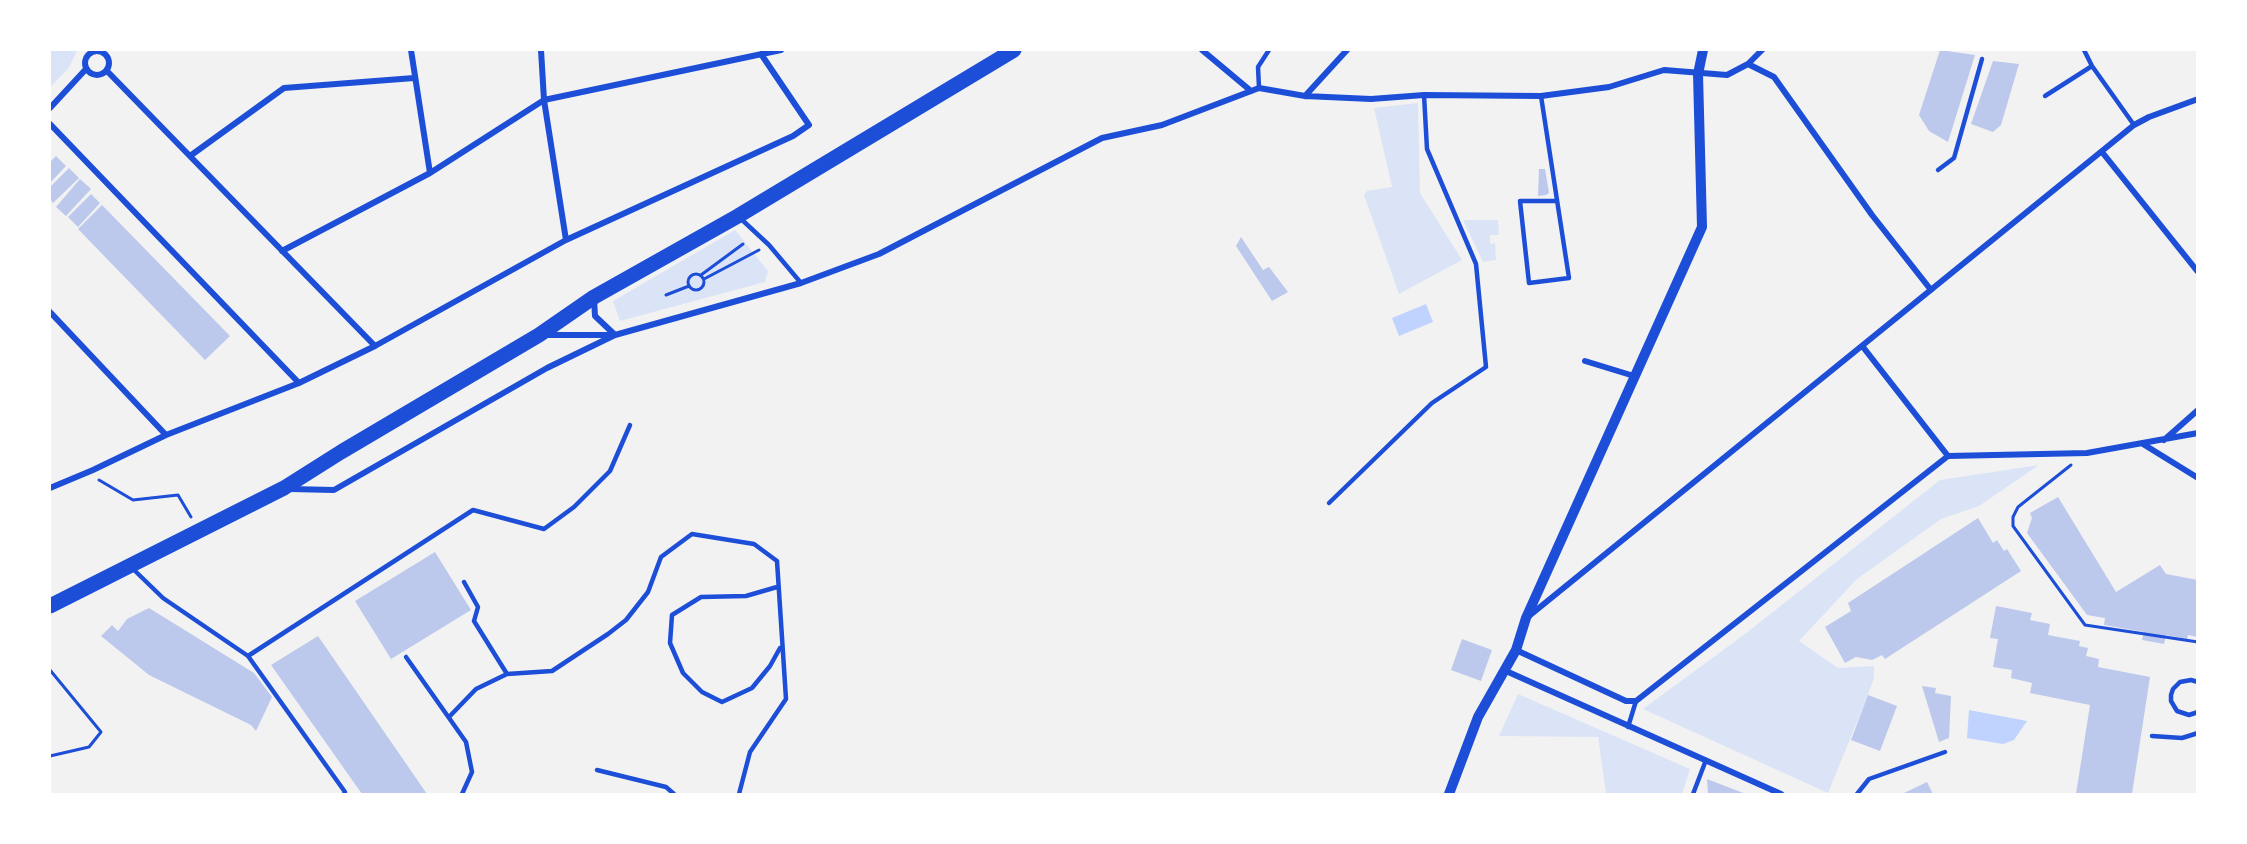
<!DOCTYPE html>
<style>
body{margin:0}
#map{position:relative;width:2247px;height:844px;overflow:hidden;background:#f2f2f2;font-family:"IBM Plex Serif",serif}
canvas{display:block}
.frame{position:absolute;inset:0;border:51px solid #fff;pointer-events:none}
</style>
<div id="map">
<canvas width="2247" height="844"></canvas>
<div class="frame"></div>
</div>
<script>
const context = document.querySelector('canvas').getContext('2d');
context.lineJoin = 'round';
function paint(path, color) { context.fillStyle = color; context.fill(path, 'evenodd'); }
const poly = rows => new Path2D(rows.map(r => 'M' + r).join(''));
function trace(path, color, width, dash) { context.strokeStyle = color; context.lineWidth = width; context.lineCap = dash ? 'butt' : 'round'; context.setLineDash(dash || []); context.stroke(path); }
paint(poly([
 [50,50,75,50,77,51,68,69,50,87],
 [1418,103,1420,193,1462,260,1399,294,1364,195,1367,191,1392,187,1374,108],
 [1463,220,1498,220,1499,235,1490,235,1490,244,1495,243,1496,260,1483,262],
 [735,230,768,271,765,282,620,321,613,301],
 [2039,465,1979,506,1941,519,1857,579,1799,641,1838,668,1874,666,1874,678,1868,695,1828,793,1643,709,1745,634,1940,480],
 [1518,694,1690,769,1682,794,1606,794,1598,737,1499,736]
]), '#dbe4f7');
paint(poly([
 [1426,304,1433,322,1399,336,1392,318],
 [1969,710,2027,721,2014,740,2003,744,1967,738]
]), '#bfd3fe');
paint(poly([
 [1940,50,1975,55,1948,142,1929,131,1919,115],
 [1993,61,2019,64,2001,125,1993,132,1971,124],
 [56,156,66,166,50,183,50,162],
 [69,168,79,178,53,203,50,199,50,187],
 [1539,169,1545,169,1549,193,1546,195,1538,196],
 [80,179,91,189,66,216,56,207],
 [91,194,100,203,78,227,68,217],
 [102,205,230,336,205,360,78,229],
 [1241,237,1263,270,1269,267,1288,292,1272,301,1236,246],
 [2058,497,2116,592,2160,565,2166,574,2198,580,2198,637,2188,635,2187,639,2166,635,2164,644,2142,640,2144,632,2104,625,2105,618,2087,615,2027,533,2032,518,2030,513],
 [1978,518,1993,543,1997,540,2004,551,2007,549,2021,571,1885,659,1882,655,1872,660,1856,657,1845,663,1825,627,1851,611,1848,603],
 [435,552,471,610,391,659,355,601],
 [1996,606,2032,613,2030,620,2050,624,2048,635,2080,641,2079,646,2088,648,2086,656,2099,659,2098,667,2150,677,2132,794,2076,794,2090,705,2030,693,2032,683,2011,678,2012,670,1993,667,1998,639,1990,638],
 [149,608,254,673,272,697,256,731,251,725,149,675,101,636,112,625,118,631,127,619],
 [318,636,427,794,362,794,271,665],
 [1462,639,1492,650,1481,681,1451,670],
 [1922,686,1936,688,1935,693,1951,696,1949,738,1939,742],
 [1868,695,1897,706,1880,751,1851,740],
 [1707,779,1746,794,1708,794],
 [1927,782,1933,794,1902,794]
]), '#bdc9ec');
trace(poly([
 '688 282a8 8 0 1 1 16 0a8 8 0 1 1-16 0Z',
 [701,275,743,244],
 [704,279,759,250],
 [666,295,689,286],
 [2071,465,2018,507,2013,517,2013,526,2085,625,2198,642],
 [99,480,133,500,178,495,191,517],
 [50,670,101,732,89,747,50,756]
]), '#1d4ed8', 3);
trace(poly([
 [2084,50,2092,66,2134,125],
 [1259,88,1258,67,1269,50],
 [1541,96,1569,278,1529,283,1520,201,1557,201],
 [2045,96,2092,66],
 [1938,170,1954,158,1982,59],
 [740,218,769,245,801,283],
 [1329,503,1432,403,1486,367,1476,264,1427,149,1424,95],
 [132,568,163,598,248,656,345,792,344,794],
 [464,582,478,607,474,621,507,674],
 [777,587,746,596,701,597,672,615,670,643,683,673,702,692,722,702,752,688,770,666,780,648],
 [248,656,473,510,544,529,574,507,610,471,630,425],
 [406,657,466,742,472,772,462,794],
 [2198,682,2191,680,2180,682,2173,689,2171,695,2171,701,2177,711,2189,715,2198,712],
 [449,717,476,689,507,674,552,671,608,634,626,620,648,592,661,557,692,534,754,544,777,561,786,699,750,752,739,794],
 [1628,727,1636,701],
 [2152,736,2182,738,2198,733],
 [597,770,666,787,674,794],
 [1693,794,1706,760],
 [1857,794,1869,779,1945,752]
]), '#1d4ed8', 4.5);
trace(poly([
 [411,50,430,173],
 [541,50,544,100,566,240],
 [1202,50,1251,91],
 '85 63a12 12 0 1 1 24 0a12 12 0 1 1-24 0Z',
 [1748,64,1774,77,1872,215,1931,290],
 [107,71,375,346],
 [1305,96,1347,50],
 [50,108,86,69],
 [50,124,299,383],
 [2102,152,2198,272],
 [190,156,284,88,414,78],
 [282,251,430,173,544,100,781,50],
 [594,299,595,316,614,334],
 [50,312,166,435],
 [546,335,611,335],
 [1863,347,1948,456],
 [1585,361,1634,376],
 [2164,440,2198,410],
 [2143,444,2198,478],
 [50,488,93,470,166,435,299,383,375,346,566,240,793,136,809,125,761,54],
 [290,489,334,490,547,368,615,335,801,283,879,254,1102,138,1162,125,1259,88,1305,96,1371,99,1424,95,1541,96,1609,87,1664,70,1727,75,1748,64,1762,50],
 [1529,616,2134,125,2149,117,2198,99],
 [1516,650,1626,701,1636,701,1948,456,2087,453,2198,433],
 [1506,671,1781,794]
]), '#1d4ed8', 6);
trace(poly([
 [1449,794,1478,717,1516,650,1526,618,1702,227,1698,74,1703,50]
]), '#1d4ed8', 10);
trace(poly([
 [50,606,284,488,341,452,539,335,594,297,738,216,1014,50]
]), '#1d4ed8', 15);
</script>
